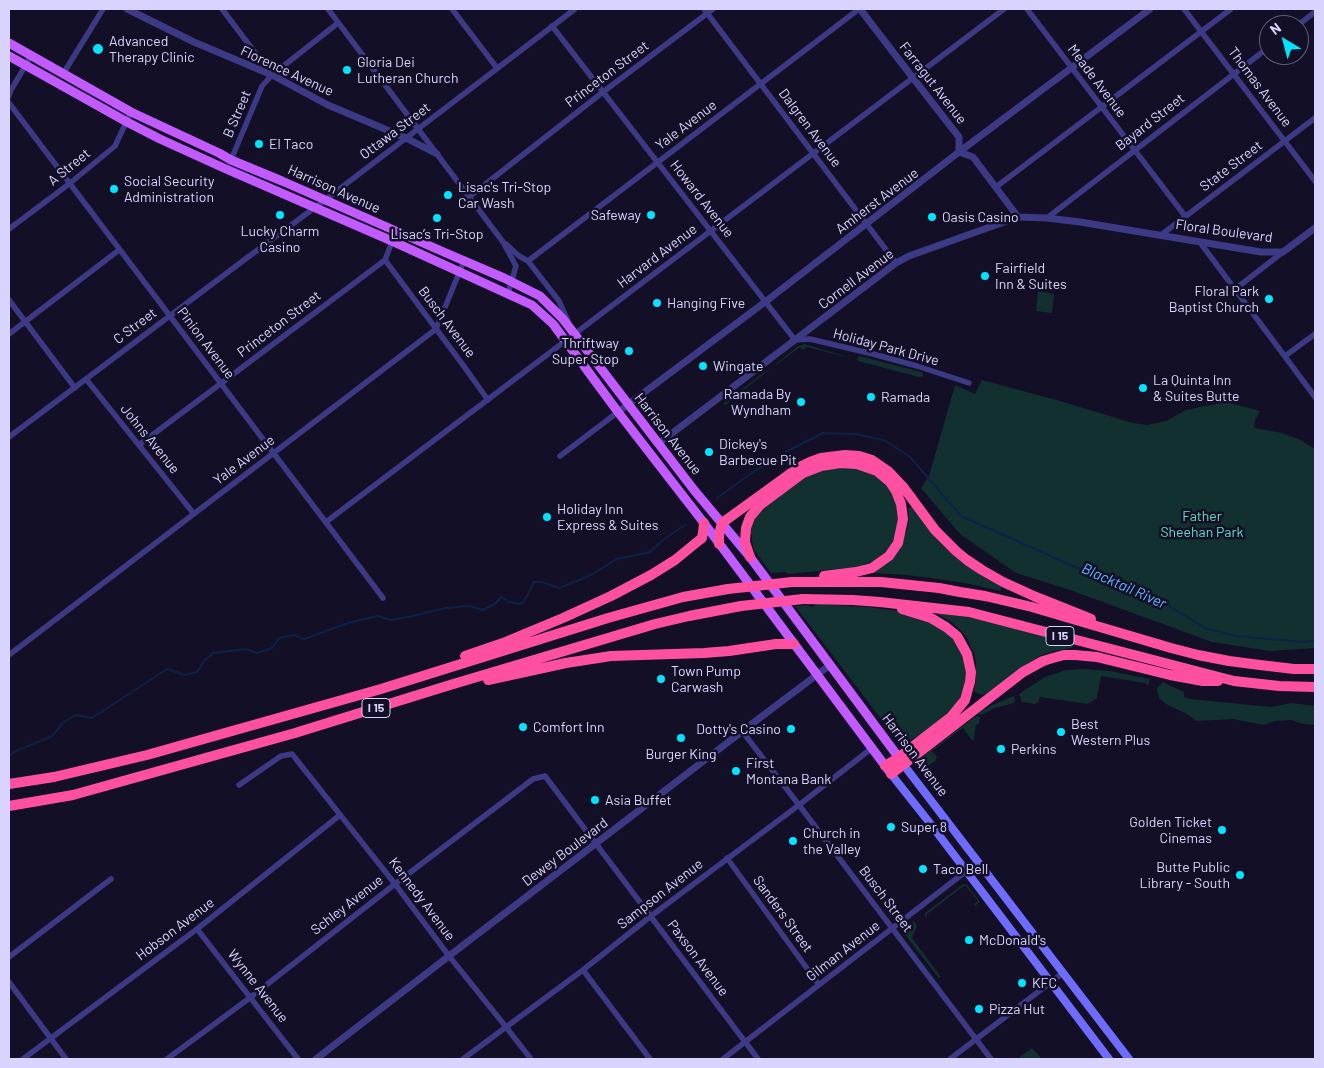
<!DOCTYPE html>
<meta charset="utf-8">
<style>
body{margin:0}
#map{position:relative;width:1324px;height:1068px;overflow:hidden;background:#130f26;font-family:Barlow,sans-serif}
canvas{display:block}
.frame{position:absolute;inset:0;border:10px solid #d9d4ff;pointer-events:none}
.north{position:absolute;left:1259px;top:15px;width:50px;height:50px;box-sizing:border-box;background:#130f26;border:1px solid #625e7d;border-radius:50%;rotate:323deg;font-size:14px;font-weight:700;line-height:20px;text-align:center;color:#d9d4ff}
.north::after{content:'';display:block;margin:auto;width:18px;height:22px;background:#00e5ff;clip-path:polygon(50% 0,100% 100%,50% 72%,0 100%)}
</style>
<div id="map">
<canvas width="1324" height="1068"></canvas>
<div class="frame"></div>
<div class="north">N</div>
</div>
<script>
const context = document.querySelector('canvas').getContext('2d');
context.lineJoin = 'round';
function paint(path, color) { context.fillStyle = color; context.fill(path, 'evenodd'); }
const poly = rows => new Path2D(rows.map(r => 'M' + r).join(''));
function trace(path, color, width, dash) { context.strokeStyle = color; context.lineWidth = width; context.lineCap = dash ? 'butt' : 'round'; context.setLineDash(dash || []); context.stroke(path); }
function drawText(font, color, halo, rows, align = 'center') {
  context.font = font + ' Barlow,sans-serif'; context.lineWidth = 5; context.setLineDash([]); context.textBaseline = 'middle'; context.strokeStyle = halo; context.fillStyle = color; for (const [text, x, y, turn = 0] of rows) {
    context.save(); context.translate(x, y); context.rotate((+turn || 0) * Math.PI / 180); context.textAlign = isNaN(turn) ? turn : align; if (halo) context.strokeText(text, 0, 0); context.fillText(text, 0, 0); context.restore();
  }
}
paint(poly([
 [1038,291,1054,294,1052,313,1036,311],
 [804,344,841,355,846,357,807,347,803,350,800,347,776,365,776,364,797,347],
 [859,356,921,372,923,373,923,376,919,377,858,361,857,359],
 [769,370,726,404,723,405,724,403,732,397,766,371],
 [982,380,1060,401,1133,423,1147,425,1166,421,1186,410,1226,402,1260,411,1255,420,1254,428,1282,433,1301,440,1315,449,1315,648,1270,651,1212,642,1070,590,1016,573,960,534,921,488,929,476,955,385,975,394],
 [834,466,859,467,880,478,893,492,899,514,896,535,891,545,884,553,876,560,858,567,788,574,786,572,771,573,754,550,752,541,752,535,750,533,754,521,759,513,771,502,804,478],
 [910,507,912,507,940,543,954,556,972,569,1001,587,1001,591,965,583,930,578,907,575,873,573,874,571,888,563,895,556,901,547,907,530,909,518,908,508],
 [816,604,867,607,899,611,941,626,962,649,967,675,964,687,959,700,946,715,923,733,909,741,901,743,898,741,795,606,809,605,811,607,814,606],
 [939,613,978,619,1015,628,1072,645,1073,646,1072,648,1055,651,1041,655,1015,672,987,694,982,695,975,692,974,691,976,680,976,662,974,654,967,638,960,630,953,623,939,615],
 [1084,669,1110,671,1150,679,1148,685,1145,683,1101,676,1097,698,1088,704,1040,697,1038,703,1037,702,1036,704,1022,702,1019,694,1045,677,1066,670],
 [1163,682,1173,687,1184,692,1184,697,1190,699,1271,707,1292,703,1315,706,1315,725,1303,724,1292,720,1275,721,1264,725,1233,719,1197,721,1185,713,1166,704,1159,698,1157,690,1158,687],
 [1014,696,1015,700,1014,703,995,708,981,715,978,713,992,705],
 [976,716,980,717,979,724,976,725,974,738,975,739,974,740,971,739,963,728,932,751,937,757,935,761,923,769,919,763,920,759,927,753],
 [963,884,966,884,968,886,980,902,975,906,974,904,978,901,965,885,927,914,927,918,924,914],
 [914,921,917,926,912,938,941,977,939,978,902,931],
 [1032,1048,1042,1059,1017,1059]
]), '#12302f');
trace(poly([
 [717,498,756,470,791,449,823,433,856,434,886,441,910,457,961,516,1075,567,1161,601,1205,628,1236,636,1303,642,1315,641],
 [9,756,16,751,52,736,64,722,76,715,92,718,167,669,185,675,197,672,204,661,213,653,246,649,257,653,272,648,279,638,294,635,304,639,348,623,377,616,391,620,408,617,446,608,470,606,483,610,496,603,501,597,509,602,521,604,527,596,534,582,542,582,559,588,589,576,617,559,650,552,663,540,686,524]
]), '#0c2248', 2);
trace(poly([
 [222,9,272,75],
 [328,9,503,242,516,266,508,294],
 [452,9,497,68],
 [704,9,896,263],
 [1027,9,1185,216],
 [1184,9,1315,181],
 [1298,25,1315,12],
 [552,26,795,340,810,339,873,354,917,366,969,383],
 [63,74,103,9],
 [9,96,11,90,31,56],
 [9,103,383,598],
 [231,160,262,86,272,75,338,23],
 [996,187,1231,9],
 [469,197,603,92,713,9],
 [1047,218,1269,47],
 [9,229,69,184,115,146,131,112],
 [1161,235,1315,118],
 [1199,241,1315,397],
 [506,244,519,256,528,261,559,301,568,321],
 [385,260,463,365,488,400],
 [528,261,859,9],
 [1234,290,1283,252],
 [9,300,75,388],
 [9,334,119,250],
 [1285,356,1315,334],
 [86,379,194,514],
 [9,437,244,260,325,200,575,9],
 [139,445,385,260,393,239],
 [560,456,618,412],
 [326,522,1004,9],
 [9,655,436,329,464,261],
 [742,731,799,805,991,1059],
 [239,785,281,756,292,754,395,884,449,956,506,1027,531,1059],
 [727,858,819,985],
 [197,929,298,1059],
 [9,957,111,879],
 [583,970,650,1059],
 [9,982,66,1059],
 [23,1059,197,929,340,815],
 [167,1059,251,997,395,884,533,779,545,776,758,1059],
 [463,1059,583,970,651,916,799,805,872,748],
 [723,1059,978,862],
 [950,1059,1063,973]
]), '#3d3a85', 5.5);
trace(poly([
 [127,9,194,42,272,75,328,105,406,138,437,154],
 [860,9,913,78,959,137,959,152,973,157,1018,217],
 [618,412,765,302,959,152,1150,9],
 [658,444,896,263,909,256,1018,217,1047,218,1080,222,1261,252,1283,252,1315,228],
 [316,1059,449,956,757,720,830,665]
]), '#3d3a85', 7);
trace(poly([
 [903,764,1129,1059],
 [891,774,929,822,1109,1059]
]), '#6f6bff', 8);
trace(poly([
 [9,43,131,112,219,153,231,160,282,181,446,253,504,278,540,296,563,319,694,490,750,557,902,762],
 [9,56,127,122,160,139,226,169,392,241,532,305,553,324,618,412,704,523,889,771]
]), '#c25bff', 9);
trace(poly([
 [719,544,719,534,722,523,798,468,810,462,821,458,845,455,859,456,872,460,888,471,904,488,935,530,956,551,967,560,982,570,1003,582,1036,597,1091,619],
 [750,557,745,542,746,528,750,517,760,505,803,473,821,466,840,463,857,464,877,471,890,482,896,491,901,504,903,519,898,543,889,556,872,568,856,572,824,576],
 [792,582,881,582,939,588,960,592,985,596,1032,607,1171,648,1198,655,1229,661,1260,665,1294,669,1315,669],
 [803,599,853,600,880,602,969,612,1234,681,1279,686,1315,687],
 [465,656,503,643,563,618,611,596,651,575,675,560,697,542,702,538,703,533,704,523],
 [488,680,566,663,611,656,704,653,729,651,776,644,794,644],
 [885,766,898,758,951,717,965,700,970,682,971,672,967,654,957,636,946,627,931,618,902,609],
 [891,774,1023,672,1043,661,1053,658,1064,655,1075,655,1097,657,1170,675,1203,681,1218,681],
 [9,784,54,777,147,755,381,689,608,618,683,597,728,589],
 [9,806,73,795,295,733,450,685,655,624,689,616,741,606]
]), '#ff4fa3', 10);
trace(poly([
 [728,589,792,582],
 [741,606,803,599]
]), '#ff4fa3', 10);
for (const [x, y, r, color] of [
 [98,49,6,"#00e5ff"],
 [347,70,5,"#00e5ff"],
 [259,144,5,"#00e5ff"],
 [114,189,5,"#00e5ff"],
 [448,195,5,"#00e5ff"],
 [280,215,5,"#00e5ff"],
 [651,215,5,"#00e5ff"],
 [932,217,5,"#00e5ff"],
 [437,218,5,"#00e5ff"],
 [985,276,5,"#00e5ff"],
 [1269,299,5,"#00e5ff"],
 [657,303,5,"#00e5ff"],
 [629,351,5,"#00e5ff"],
 [703,366,5,"#00e5ff"],
 [1143,388,5,"#00e5ff"],
 [871,397,5,"#00e5ff"],
 [801,402,5,"#00e5ff"],
 [709,452,5,"#00e5ff"],
 [547,517,5,"#00e5ff"],
 [661,679,5,"#00e5ff"],
 [523,727,5,"#00e5ff"],
 [791,729,5,"#00e5ff"],
 [1061,732,5,"#00e5ff"],
 [681,738,5,"#00e5ff"],
 [1001,749,5,"#00e5ff"],
 [736,771,5,"#00e5ff"],
 [595,800,5,"#00e5ff"],
 [891,827,5,"#00e5ff"],
 [1222,830,5,"#00e5ff"],
 [793,841,5,"#00e5ff"],
 [923,869,5,"#00e5ff"],
 [1240,875,5,"#00e5ff"],
 [969,940,5,"#00e5ff"],
 [1022,983,5,"#00e5ff"],
 [979,1009,5,"#00e5ff"]
]) { const dot = new Path2D(); dot.arc(x, y, r, 0, 2 * Math.PI); context.fillStyle = color; context.fill(dot); trace(dot, '#130f26', 2); }
for (const [x, y, w] of [
 [1060,636,28],
 [376,708,28]
]) { const box = new Path2D(); box.roundRect(x - w / 2, y - 9.5, w, 19, 4); context.fillStyle = '#130f26'; context.fill(box); trace(box, '#d9d4ff', 1); }
drawText('bold 12px', '#d9d4ff', null, [
 ["I 15",1060,636],
 ["I 15",376,708]
]);
drawText('14px', '#d9d4ff', '#130f26', [
 ["Advanced",109,41],
 ["Therapy Clinic",109,57],
 ["Gloria Dei",357,62],
 ["Lutheran Church",357,78],
 ["El Taco",269,144],
 ["Social Security",124,181],
 ["Administration",124,197],
 ["Lisac's Tri-Stop",458,187],
 ["Car Wash",458,203],
 ["Safeway",641,215,"right"],
 ["Oasis Casino",942,217],
 ["Lucky Charm",280,231,"center"],
 ["Casino",280,247,"center"],
 ["Lisac’s Tri-Stop",437,234,"center"],
 ["Fairfield",995,268],
 ["Inn & Suites",995,284],
 ["Floral Park",1259,291,"right"],
 ["Baptist Church",1259,307,"right"],
 ["Hanging Five",667,303],
 ["Thriftway",619,343,"right"],
 ["Super Stop",619,359,"right"],
 ["Wingate",713,366],
 ["La Quinta Inn",1153,380],
 ["& Suites Butte",1153,396],
 ["Ramada By",791,394,"right"],
 ["Wyndham",791,410,"right"],
 ["Ramada",881,397],
 ["Dickey's",719,444],
 ["Barbecue Pit",719,460],
 ["Holiday Inn",557,509],
 ["Express & Suites",557,525],
 ["Town Pump",671,671],
 ["Carwash",671,687],
 ["Best",1071,724],
 ["Western Plus",1071,740],
 ["Comfort Inn",533,727],
 ["Dotty's Casino",781,729,"right"],
 ["Perkins",1011,749],
 ["Burger King",681,754,"center"],
 ["First",746,763],
 ["Montana Bank",746,779],
 ["Asia Buffet",605,800],
 ["Golden Ticket",1212,822,"right"],
 ["Cinemas",1212,838,"right"],
 ["Super 8",901,827],
 ["Church in",803,833],
 ["the Valley",803,849],
 ["Butte Public",1230,867,"right"],
 ["Library - South",1230,883,"right"],
 ["Taco Bell",933,869],
 ["McDonald's",979,940],
 ["KFC",1032,983],
 ["Pizza Hut",989,1009]
], 'left');
drawText('14px', '#d9d4ff', '#130f26', [
 ["Florence Avenue",287,71,25],
 ["Princeton Street",607,74,-37],
 ["Meade Avenue",1097,81,53],
 ["Farragut Avenue",933,83,52],
 ["Thomas Avenue",1260,87,53],
 ["B Street",237,114,-67],
 ["Bayard Street",1150,122,-38],
 ["Yale Avenue",686,125,-37],
 ["Dalgren Avenue",810,128,53],
 ["Ottawa Street",395,131,-37],
 ["State Street",1231,166,-37],
 ["A Street",69,167,-39],
 ["Harrison Avenue",334,189,24],
 ["Howard Avenue",702,199,52],
 ["Amherst Avenue",877,201,-37],
 ["Floral Boulevard",1224,231,8],
 ["Harvard Avenue",657,256,-37],
 ["Cornell Avenue",856,279,-37],
 ["Busch Avenue",447,322,53],
 ["Princeton Street",279,324,-37],
 ["C Street",135,326,-37],
 ["Pinion Avenue",206,343,53],
 ["Holiday Park Drive",886,347,15],
 ["Harrison Avenue",668,434,52],
 ["Johns Avenue",150,439,51],
 ["Yale Avenue",244,460,-37],
 ["Harrison Avenue",915,755,53],
 ["Dewey Boulevard",565,852,-37],
 ["Sampson Avenue",660,894,-38],
 ["Kennedy Avenue",422,899,53],
 ["Busch Street",886,899,53],
 ["Schley Avenue",347,905,-38],
 ["Sanders Street",783,914,54],
 ["Hobson Avenue",175,929,-37],
 ["Gilman Avenue",843,951,-38],
 ["Paxson Avenue",698,958,53],
 ["Wynne Avenue",258,986,52]
]);
drawText('14px', '#5fe0c0', '#130f26', [
 ["Father",1202,516],
 ["Sheehan Park",1202,532]
]);
drawText('italic 15px', '#62b6ff', '#130f26', [
 ["Blacktail River",1124,586,24]
]);
</script>
